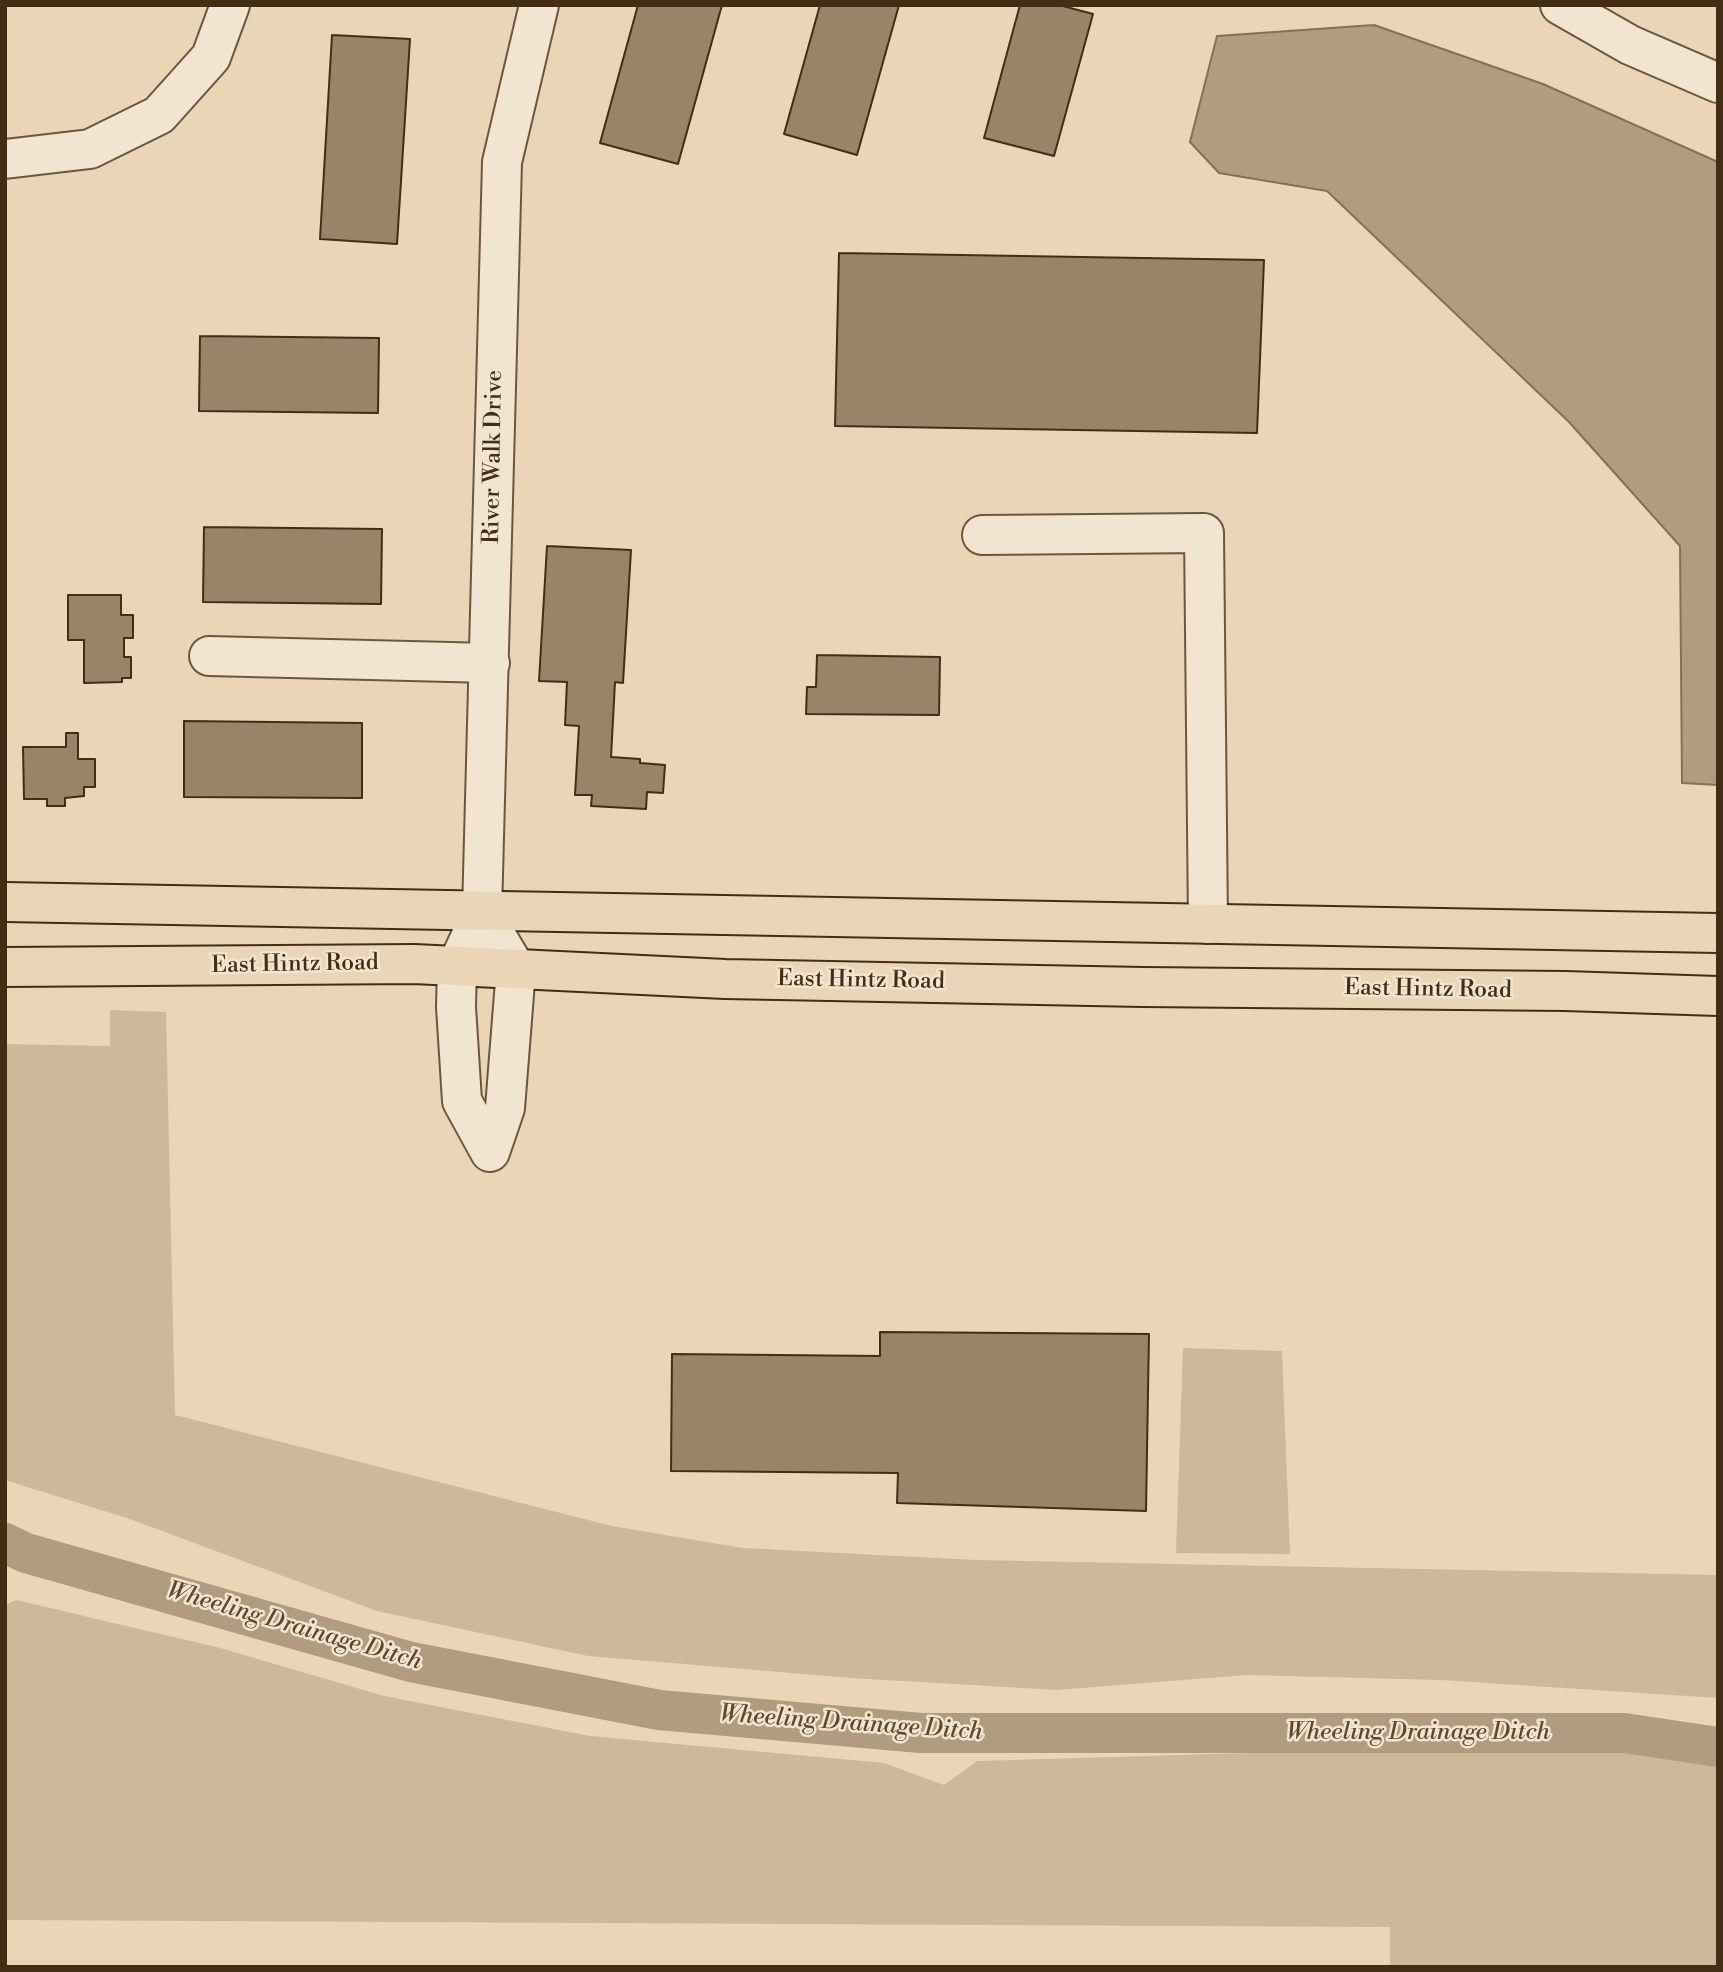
<!DOCTYPE html>
<style>
body{margin:0}
#map{position:relative;width:1723px;height:1972px;overflow:hidden;background:#ead5b6;font-family:"Libre Bodoni",serif}
canvas{display:block}
.frame{position:absolute;inset:0;border:7px solid #432d14;pointer-events:none}
</style>
<div id="map">
<canvas width="1723" height="1972"></canvas>
<div class="frame"></div>
</div>
<script>
const context = document.querySelector('canvas').getContext('2d');
context.lineJoin = 'round';
function paint(path, color) { context.fillStyle = color; context.fill(path, 'evenodd'); }
const poly = rows => new Path2D(rows.map(r => 'M' + r).join(''));
function trace(path, color, width, dash) { context.strokeStyle = color; context.lineWidth = width; context.lineCap = dash ? 'butt' : 'round'; context.setLineDash(dash || []); context.stroke(path); }
function drawText(font, color, halo, rows, align = 'center') {
  context.font = font + ' "Libre Bodoni",serif'; context.lineWidth = 5; context.setLineDash([]); context.textBaseline = 'middle'; context.strokeStyle = halo; context.fillStyle = color; for (const [text, x, y, turn = 0] of rows) {
    context.save(); context.translate(x, y); context.rotate((+turn || 0) * Math.PI / 180); context.textAlign = isNaN(turn) ? turn : align; if (halo) context.strokeText(text, 0, 0); context.fillText(text, 0, 0); context.restore();
  }
}
paint(poly([
 [110,1010,166,1012,175,1415,612,1526,742,1548,976,1560,1718,1575,1718,1698,1441,1680,1246,1675,1057,1690,851,1678,588,1656,377,1611,130,1519,5,1480,5,1044,110,1046],
 [1183,1348,1282,1351,1290,1554,1176,1553],
 [16,1600,220,1648,384,1696,590,1736,884,1763,944,1785,977,1761,1350,1750,1644,1753,1718,1763,1718,1967,1390,1967,1390,1927,5,1920,5,1605]
]), '#ceb89a');
const water = poly([
 [1374,25,1543,84,1718,162,1718,785,1682,783,1680,546,1569,422,1327,191,1219,173,1190,142,1217,36,1374,25]
]);
paint(water, '#b19c7f');
trace(water, '#857054', 2);
trace(poly([
 [5,1543,26,1553,411,1662,659,1710,921,1733,1624,1733,1718,1747]
]), '#b19c7f', 40);
const building = poly([
 [638,5,722,5,678,164,600,143,638,5],
 [820,5,899,5,857,155,784,134,820,5],
 [1020,5,1059,5,1093,14,1054,156,984,138,1020,5],
 [332,35,410,39,397,244,320,239,332,35],
 [839,253,1264,260,1257,433,835,426,839,253],
 [200,336,379,338,378,413,199,411,200,336],
 [204,527,382,529,381,604,203,602,204,527],
 [547,546,631,550,623,683,615,682,611,757,640,759,640,763,665,765,663,793,647,792,646,809,591,806,592,795,575,795,579,726,565,725,567,682,539,681,547,546],
 [68,595,121,595,121,615,133,615,133,638,124,638,124,657,131,657,131,678,122,678,122,682,84,683,84,640,68,640,68,595],
 [817,655,940,657,939,715,806,714,807,687,816,687,817,655],
 [184,721,362,723,362,798,184,797,184,721],
 [66,733,78,733,78,759,95,759,95,787,84,787,84,796,65,798,65,806,47,806,47,799,24,799,23,747,66,747,66,733],
 [880,1332,1149,1334,1146,1511,897,1503,898,1473,671,1471,672,1354,880,1356,880,1332]
]);
paint(building, '#9a8468');
trace(building, '#432d14', 2);
const minor = poly([
 [1560,5,1630,45,1718,83],
 [5,159,90,149,159,115,211,57,230,5],
 [982,535,1204,533,1208,924],
 [209,656,490,663],
 [482,912,516,969,505,1108,490,1152,462,1101,456,1007,457,966,482,912,502,162,539,5]
]);
const major = poly([
 [5,902,1718,933],
 [5,967,414,964,725,979,1143,987,1565,991,1718,996]
]);
trace(minor, '#6d573c', 42);
trace(major, '#432d14', 42);
trace(minor, '#f1e4d0', 38);
trace(major, '#ead5b6', 38);
drawText('23px', '#432d14', '#f1e4d0', [
 ["River Walk Drive",494,457,-89],
 ["East Hintz Road",295,965,-1],
 ["East Hintz Road",861,981,1],
 ["East Hintz Road",1428,990,1]
]);
drawText('italic 24px', '#5e492f', '#f1e4d0', [
 ["Wheeling Drainage Ditch",294,1627,16],
 ["Wheeling Drainage Ditch",851,1724,4],
 ["Wheeling Drainage Ditch",1418,1733]
]);
</script>
